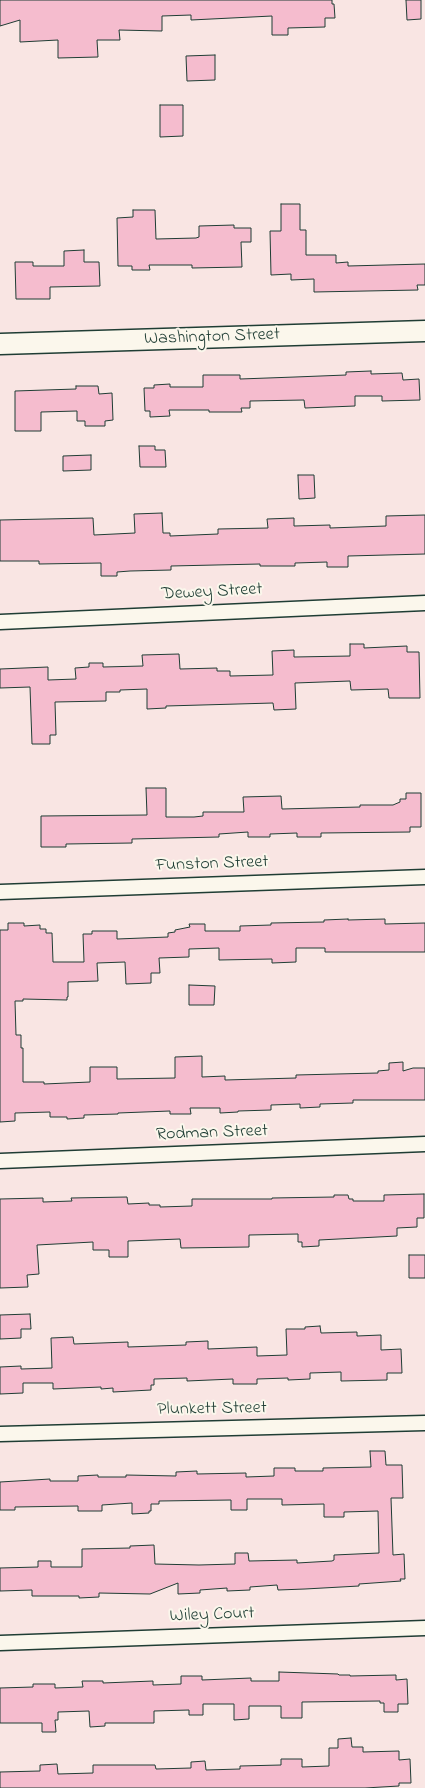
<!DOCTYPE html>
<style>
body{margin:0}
canvas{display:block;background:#f9e5e3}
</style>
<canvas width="425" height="1788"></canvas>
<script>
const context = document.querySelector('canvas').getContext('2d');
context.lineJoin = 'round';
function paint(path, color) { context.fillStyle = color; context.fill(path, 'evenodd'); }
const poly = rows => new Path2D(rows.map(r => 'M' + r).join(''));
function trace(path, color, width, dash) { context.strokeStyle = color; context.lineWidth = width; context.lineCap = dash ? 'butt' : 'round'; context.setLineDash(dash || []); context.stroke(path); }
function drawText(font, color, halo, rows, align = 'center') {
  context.font = font + ' "Indie Flower",sans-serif'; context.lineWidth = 4; context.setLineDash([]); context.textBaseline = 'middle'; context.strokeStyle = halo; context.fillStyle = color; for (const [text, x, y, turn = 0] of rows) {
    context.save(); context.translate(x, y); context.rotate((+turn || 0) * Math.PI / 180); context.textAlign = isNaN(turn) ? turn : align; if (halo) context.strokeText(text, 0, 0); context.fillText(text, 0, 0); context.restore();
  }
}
const building = poly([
 [0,0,332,0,332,4,334,4,335,18,325,18,325,27,288,28,288,35,272,35,272,16,191,20,191,15,162,16,162,31,119,30,120,40,97,40,98,57,58,58,58,40,20,42,20,20,0,26,0,0],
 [406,0,421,0,421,19,407,20,406,0],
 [215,55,215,80,187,81,186,56,215,55],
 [160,105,183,105,183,136,160,137,160,105],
 [281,204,300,204,300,230,306,230,306,255,336,255,336,263,348,262,348,266,425,264,425,285,417,285,418,290,314,292,314,279,291,280,291,274,271,275,270,231,281,231,281,204],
 [133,210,155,210,156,239,196,238,199,237,199,226,234,225,234,228,251,228,251,242,241,242,242,267,192,268,192,265,149,265,150,270,132,270,132,266,118,266,117,218,133,217,133,210],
 [84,250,84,262,99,262,100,286,50,287,50,299,16,299,15,262,33,262,33,266,64,266,64,251,84,250],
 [371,371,371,374,402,373,403,380,419,379,420,400,382,401,382,396,355,396,355,406,305,408,304,400,250,401,250,408,241,408,242,412,209,412,209,410,169,410,170,416,150,417,150,411,145,411,144,388,154,388,154,385,170,384,170,387,203,387,203,375,240,375,240,379,295,377,346,375,346,372,371,371],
 [76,386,98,386,99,394,112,393,113,420,105,421,105,426,85,426,85,421,77,421,77,411,41,412,41,431,15,431,15,391,76,389,76,386],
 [139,446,155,446,155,450,165,450,166,467,140,467,139,446],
 [91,455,91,470,63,471,63,456,91,455],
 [298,475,314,475,315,498,299,499,298,475],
 [162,513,163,533,170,533,170,536,218,534,218,529,268,528,267,519,294,518,294,526,330,525,330,528,386,526,386,516,425,515,425,554,348,556,348,567,327,567,327,562,295,563,295,566,260,566,260,564,171,566,171,570,130,571,117,572,117,576,101,576,101,563,39,564,39,561,0,561,0,520,93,518,94,535,135,533,134,514,162,513],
 [350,644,364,644,364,648,407,646,407,652,419,652,420,698,389,698,388,689,351,690,350,681,295,683,296,709,274,710,273,703,166,706,166,708,147,709,147,689,120,690,120,692,106,692,106,701,55,702,56,735,50,735,50,744,32,744,30,687,0,688,0,669,48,667,48,680,76,679,75,668,89,667,89,663,103,663,103,667,143,666,142,655,179,654,180,669,217,668,217,671,230,671,230,676,273,675,272,651,294,650,294,657,350,656,350,644],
 [146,788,166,788,166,817,194,817,203,816,203,812,244,812,243,797,281,796,282,809,360,807,360,805,393,805,400,802,400,799,406,799,406,793,421,793,421,827,410,827,410,832,321,833,321,837,297,837,297,833,270,834,270,837,248,837,248,832,219,834,219,837,132,839,132,843,66,844,66,847,41,847,41,816,147,815,146,788],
 [348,919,348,920,385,919,385,924,425,923,425,952,325,952,325,948,296,948,296,962,272,963,272,959,219,960,219,948,189,949,189,957,159,958,160,973,151,973,151,983,126,984,125,962,97,963,98,981,68,982,68,997,67,997,67,1000,23,999,23,1001,15,1001,16,1035,21,1035,21,1048,23,1048,23,1082,44,1082,44,1084,90,1082,90,1067,117,1067,117,1079,175,1078,175,1057,202,1056,202,1077,225,1076,225,1080,296,1078,296,1075,378,1073,378,1071,389,1070,389,1063,403,1062,403,1071,413,1068,425,1068,425,1100,353,1100,353,1103,320,1104,320,1107,300,1108,300,1104,271,1105,271,1110,238,1111,238,1112,220,1113,220,1108,190,1108,191,1114,170,1114,170,1111,118,1113,118,1114,84,1115,84,1118,67,1119,67,1117,50,1117,50,1112,15,1113,15,1121,0,1122,0,930,8,930,8,923,24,923,24,926,40,925,40,929,46,929,46,933,52,933,53,962,84,962,83,934,92,934,92,931,117,931,117,939,168,937,168,933,175,932,175,930,190,927,189,924,205,924,205,931,240,931,240,926,271,925,271,923,324,922,324,920,348,919],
 [189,985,215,986,214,1005,189,1005,189,985],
 [424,1194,424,1218,417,1218,417,1227,397,1228,397,1236,319,1240,319,1246,302,1247,302,1242,298,1242,298,1234,249,1235,249,1247,181,1248,180,1239,128,1241,128,1257,109,1257,109,1250,93,1250,93,1242,37,1245,39,1274,27,1275,28,1287,0,1288,0,1199,43,1198,43,1202,72,1201,71,1198,127,1197,128,1204,149,1203,149,1205,160,1205,160,1207,192,1206,192,1199,272,1199,272,1198,334,1197,334,1195,348,1195,349,1199,353,1199,353,1201,384,1201,384,1195,424,1194],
 [409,1255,425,1255,425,1278,409,1278,409,1255],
 [30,1314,31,1329,21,1329,21,1338,0,1339,0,1315,30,1314],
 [320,1326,321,1333,357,1332,357,1336,381,1335,381,1350,401,1349,402,1373,387,1373,387,1380,341,1381,341,1372,310,1373,310,1379,288,1380,288,1378,257,1379,257,1384,233,1384,233,1379,187,1381,187,1378,154,1379,154,1385,151,1385,151,1390,113,1392,113,1388,101,1389,101,1387,53,1389,53,1383,23,1383,23,1393,0,1394,0,1367,21,1366,21,1369,52,1368,51,1338,73,1337,74,1344,128,1342,128,1347,186,1345,186,1342,208,1341,208,1349,257,1347,257,1356,287,1355,286,1329,305,1329,305,1327,320,1326],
 [370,1451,385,1451,386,1465,402,1465,403,1498,391,1498,393,1555,404,1554,405,1579,400,1579,401,1581,359,1584,359,1586,305,1589,278,1590,277,1585,250,1587,250,1590,227,1591,227,1588,200,1590,200,1593,178,1594,178,1583,150,1594,99,1593,99,1597,79,1598,79,1596,32,1596,32,1590,0,1591,0,1568,38,1567,38,1561,51,1561,51,1567,82,1567,82,1549,130,1548,130,1546,154,1545,155,1564,199,1565,235,1564,235,1553,248,1553,249,1561,297,1560,297,1563,332,1561,334,1560,334,1555,379,1553,378,1511,344,1512,344,1517,324,1517,324,1504,282,1505,282,1499,247,1499,247,1510,231,1510,231,1500,159,1501,159,1504,151,1504,151,1511,149,1511,149,1513,132,1514,132,1503,102,1505,102,1511,78,1511,78,1506,15,1507,15,1510,0,1510,0,1482,50,1479,50,1481,78,1481,78,1476,98,1475,98,1477,126,1477,126,1475,176,1476,176,1472,197,1471,197,1474,246,1473,246,1477,274,1476,274,1468,295,1468,295,1471,323,1471,323,1468,371,1467,370,1451],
 [279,1672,338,1674,339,1675,350,1675,350,1676,396,1675,396,1680,407,1679,408,1704,398,1704,398,1712,384,1712,384,1703,380,1703,380,1701,302,1702,302,1718,281,1718,281,1706,249,1706,249,1719,234,1720,234,1704,203,1704,203,1715,189,1715,189,1710,154,1711,154,1723,105,1723,105,1726,90,1727,89,1711,58,1712,58,1720,55,1720,56,1732,42,1732,42,1723,0,1723,0,1688,33,1687,33,1684,55,1684,55,1688,83,1687,82,1681,103,1681,103,1683,153,1681,153,1685,181,1684,181,1676,202,1676,202,1680,251,1678,251,1681,279,1681,279,1672],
 [351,1738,352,1747,363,1747,363,1752,399,1751,399,1760,410,1759,411,1783,399,1783,399,1786,365,1788,0,1788,0,1772,40,1771,40,1765,57,1764,58,1774,93,1773,93,1765,155,1765,156,1769,191,1768,191,1762,205,1761,206,1770,240,1769,240,1766,281,1765,281,1759,302,1759,302,1767,329,1766,329,1748,338,1748,338,1739,351,1738]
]);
paint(building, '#f5bcce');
trace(building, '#1f3d34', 1);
const street = poly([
 [0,622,425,603],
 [0,892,425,877],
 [0,1161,425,1144],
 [0,1434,425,1423],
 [0,1643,425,1628]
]);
const secondary = poly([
 [0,344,425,331]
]);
trace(street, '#1f3d34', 17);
trace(secondary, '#1f3d34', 23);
trace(street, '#fbf7ec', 14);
trace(secondary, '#fbf7ec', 20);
drawText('18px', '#1f3d34', '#fbf7ec', [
 ["Washington Street",212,338,-2],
 ["Dewey Street",212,593,-3],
 ["Funston Street",212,865,-2],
 ["Rodman Street",212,1134,-2],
 ["Plunkett Street",212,1410,-1],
 ["Wiley Court",212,1616,-2]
]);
</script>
